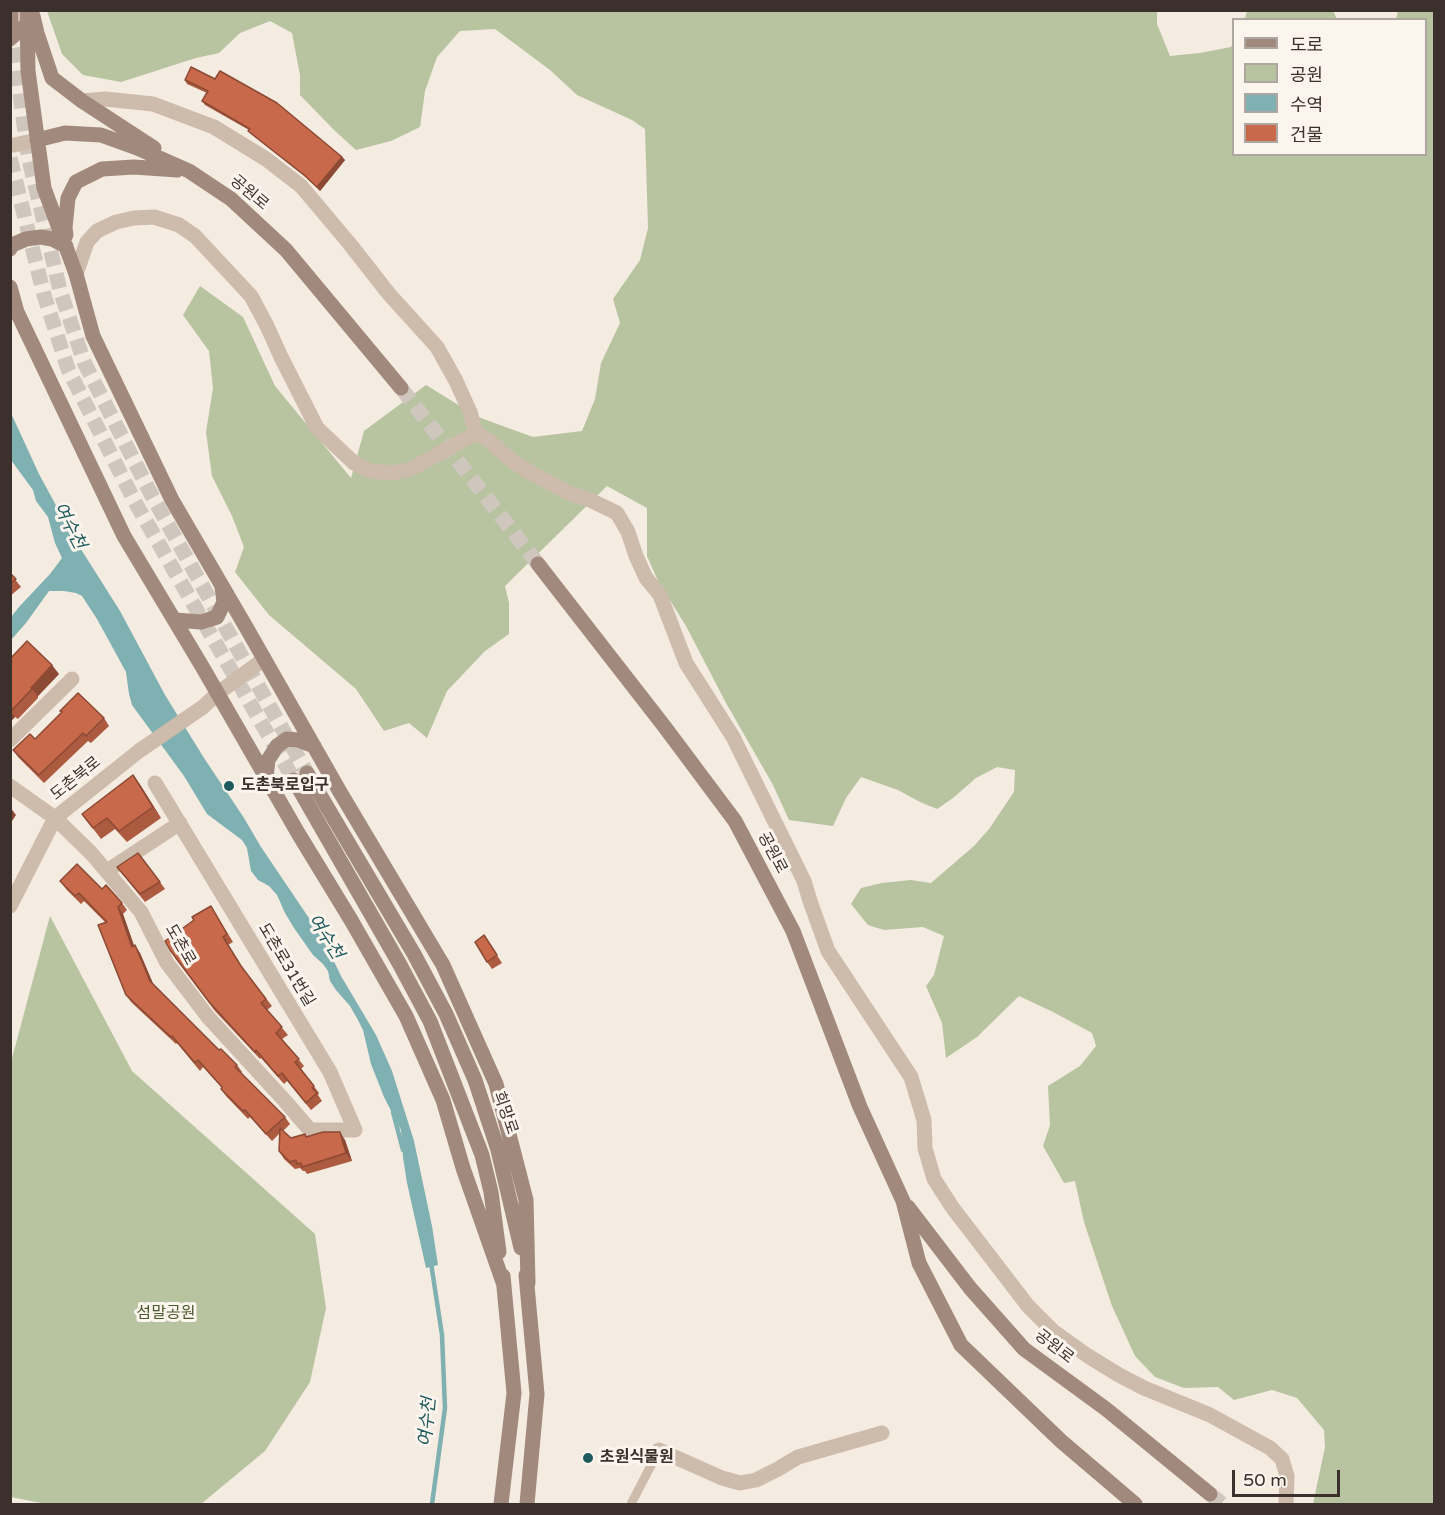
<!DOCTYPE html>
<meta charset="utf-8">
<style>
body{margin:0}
#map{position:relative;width:1445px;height:1515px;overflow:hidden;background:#f4ebe1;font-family:"Varela Round","Noto Sans KR",sans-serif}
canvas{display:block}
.frame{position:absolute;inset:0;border:12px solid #3b302b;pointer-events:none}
.legend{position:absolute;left:1232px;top:18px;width:195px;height:138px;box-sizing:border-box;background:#fbf5ee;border:2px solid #aea6a0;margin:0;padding:8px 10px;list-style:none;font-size:18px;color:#3b302b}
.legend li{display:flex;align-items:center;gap:12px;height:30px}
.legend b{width:30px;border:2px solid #aea6a0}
.scale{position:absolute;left:1232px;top:1470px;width:108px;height:27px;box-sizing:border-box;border:3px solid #3b302b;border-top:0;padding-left:8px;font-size:18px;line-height:21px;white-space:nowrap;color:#3b302b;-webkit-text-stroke:4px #fbf5ee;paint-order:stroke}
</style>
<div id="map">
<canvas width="1445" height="1515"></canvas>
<div class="frame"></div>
<ul class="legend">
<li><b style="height:8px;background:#a18a7d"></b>도로</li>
<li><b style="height:16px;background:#b8c4a0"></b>공원</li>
<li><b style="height:16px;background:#7fb0b2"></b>수역</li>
<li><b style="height:16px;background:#c8694b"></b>건물</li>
</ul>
<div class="scale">50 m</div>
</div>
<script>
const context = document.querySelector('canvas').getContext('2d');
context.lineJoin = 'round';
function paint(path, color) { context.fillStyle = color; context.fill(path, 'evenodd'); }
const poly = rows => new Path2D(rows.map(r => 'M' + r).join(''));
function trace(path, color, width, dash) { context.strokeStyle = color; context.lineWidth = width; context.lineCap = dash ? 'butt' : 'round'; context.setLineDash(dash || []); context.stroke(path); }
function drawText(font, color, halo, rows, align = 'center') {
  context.font = font + ' "Varela Round","Noto Sans KR",sans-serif'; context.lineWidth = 6; context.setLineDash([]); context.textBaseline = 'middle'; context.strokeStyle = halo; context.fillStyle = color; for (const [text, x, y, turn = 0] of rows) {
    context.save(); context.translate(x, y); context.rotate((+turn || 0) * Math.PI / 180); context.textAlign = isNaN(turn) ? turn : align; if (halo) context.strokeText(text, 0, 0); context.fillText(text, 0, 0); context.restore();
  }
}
paint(poly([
 [1247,10,1333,11,1337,19,1245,19],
 [47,11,1157,11,1157,24,1170,56,1200,53,1231,47,1233,43,1234,154,1426,154,1426,20,1396,19,1398,11,1434,11,1434,1504,1313,1504,1325,1447,1324,1430,1297,1398,1272,1390,1234,1400,1218,1387,1184,1388,1155,1377,1135,1356,1112,1306,1084,1222,1075,1181,1064,1183,1043,1146,1050,1125,1048,1086,1080,1066,1096,1046,1092,1033,1053,1012,1019,996,977,1037,946,1058,942,1023,926,986,934,975,944,936,923,927,884,930,868,925,851,904,861,888,882,883,911,880,931,883,974,846,989,829,1014,792,1015,770,997,767,976,778,953,798,937,809,920,802,898,790,861,777,846,798,833,826,789,820,773,785,726,703,686,626,658,581,647,556,647,508,607,486,505,586,509,603,509,634,485,651,447,691,427,738,409,723,384,731,356,689,269,615,235,572,244,547,232,516,212,476,206,432,213,388,209,351,183,315,200,286,243,317,275,386,351,478,364,431,426,385,478,417,533,437,582,431,595,399,601,363,620,323,613,299,640,260,648,228,645,129,632,120,577,95,550,70,495,29,460,31,437,57,425,91,420,127,391,141,356,150,335,131,300,95,300,75,292,33,270,21,240,33,219,53,196,58,121,82,83,75,62,54],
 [50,916,132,1071,315,1234,326,1308,310,1382,265,1451,201,1504,46,1504,11,1497,11,1062]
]), '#b8c4a0');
paint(poly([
 [10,411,39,474,72,535,120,611,165,695,204,758,244,818,261,847,315,927,330,953,341,976,376,1035,392,1071,414,1141,432,1226,438,1265,426,1268,407,1183,403,1157,401,1130,384,1097,371,1064,363,1030,358,1020,350,1006,336,990,330,981,328,971,323,964,313,955,294,928,285,913,277,895,269,886,258,880,251,871,247,848,242,840,207,814,184,776,132,705,129,694,126,672,97,619,82,596,76,593,64,591,49,591,26,623,11,640,11,617,19,607,50,574,62,558,55,543,48,517,36,501,33,490,11,460]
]), '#7fb0b2');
trace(poly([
 [393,1112,403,1150],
 [431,1263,442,1335,445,1408,432,1504]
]), '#7fb0b2', 4.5);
trace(poly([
 [11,25,28,155,60,290,84,362,151,494,307,773],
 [10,158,44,295,68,369,135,502,294,780],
 [401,388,538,564],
 [1210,1494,1222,1504]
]), '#cfc6bd', 15, [15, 8]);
trace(poly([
 [631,1504,659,1450]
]), '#cdbbac', 9);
trace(poly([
 [76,274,87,242,97,231,116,222,134,218,154,217,179,225,195,236,251,296,267,326,281,357,317,428,354,463,370,471,392,473,411,469,476,433,470,412,456,381,437,347,389,294,349,243,301,186,266,159,214,127,153,104,105,99,82,101],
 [476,433,487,439,512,461,533,474,571,494,590,500,617,513,628,532,636,556,646,578,660,595,686,663,733,737,804,881,810,901,828,951,911,1077,924,1120,925,1148,934,1179,952,1207,1028,1306,1053,1331,1088,1356,1119,1375,1144,1388,1210,1415,1270,1448,1282,1459,1287,1476,1286,1504],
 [10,740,72,679],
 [10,786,55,818,91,853,141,912,167,963,208,1017,285,1101,310,1130,355,1130,330,1072,155,783],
 [107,871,180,823],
 [10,906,55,818,139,751,203,707,217,694,264,659],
 [659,1450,722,1478,740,1483,756,1480,778,1469,798,1457,882,1433]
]), '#cdbbac', 15);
trace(poly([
 [14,145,37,140]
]), '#cdbbac', 15);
trace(poly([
 [11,10,11,25],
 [27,10,28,71,44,188,76,274,93,336,172,500,246,627,340,792,443,965,496,1084,526,1200,528,1283],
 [33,16,37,33,52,78,82,101,154,148],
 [10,39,27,24],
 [37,140,65,133,101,135,137,148,189,171,231,199,286,250,401,388],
 [66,235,65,228,68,198,76,182,102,169,134,167,177,170],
 [10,249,12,245,26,239,41,237,52,239,66,246],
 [10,287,17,312,124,536,203,668,298,833,351,920,406,1016,443,1100,463,1168,504,1285],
 [538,564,664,726,735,821,793,931,860,1107,903,1201,919,1263,961,1345,1061,1441,1135,1504],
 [175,620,201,622,217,617,224,602,222,587],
 [307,773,414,954,446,1014,475,1080,498,1150,521,1248],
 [266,778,268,760,277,746,287,739,298,740,314,746],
 [294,780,399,963,430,1021,482,1155,491,1192,499,1252],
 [908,1207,970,1288,1024,1349,1106,1409,1210,1494],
 [526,1275,537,1394,527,1504],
 [501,1504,514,1393,503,1276]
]), '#a18a7d', 15);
paint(poly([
 [185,80,342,157,345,160,320,191,307,178,251,134,249,130,205,105,202,101,207,93,187,84],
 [10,573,21,587,10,596],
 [10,661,59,674,38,696,38,698,18,719,15,717,10,722,10,664,12,663],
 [104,718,109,726,91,743,88,741,44,783,18,757,13,750,35,739],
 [133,775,161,818,127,842,115,829,101,839,82,814],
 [117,867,160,882,165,889,145,902],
 [60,881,102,889,122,903,127,910,123,914,134,946,140,953,153,984,219,1050,237,1065,242,1072,241,1073,285,1117,290,1124,283,1131,291,1138,305,1134,307,1137,345,1140,352,1161,307,1174,305,1171,303,1171,300,1168,295,1169,284,1159,279,1151,279,1134,272,1141,250,1117,248,1119,226,1096,221,1089,222,1088,203,1067,200,1071,177,1043,176,1044,131,1002,126,995,106,923,84,901,81,904,66,889],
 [216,914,233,942,228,945,244,970,272,1006,267,1010,288,1035,282,1039,304,1066,301,1069,319,1093,318,1095,322,1101,311,1110,287,1081,284,1084,261,1058,260,1059,215,1011,175,958,194,920],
 [484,935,502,963,492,969,487,962]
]), '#ac5a40');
paint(poly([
 [342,157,345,160,320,191,317,187],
 [52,665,59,674,38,696,31,688],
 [10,710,15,717,10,722],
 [133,775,141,786,161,818,153,807],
 [10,807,16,815,10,824],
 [118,907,123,914,137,954,132,947],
 [135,945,140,953,155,988,150,981],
 [340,1132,345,1140,352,1161,346,1153]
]), '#8c4a34');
const building = poly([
 [191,67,215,79,220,71,277,103,342,157,317,187,304,175,248,131,250,129,202,101,208,91,185,80,191,67],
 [10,573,16,579,10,584,10,573],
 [27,641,52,665,31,688,32,689,12,710,10,709,10,664,12,662,10,660,10,659,27,641],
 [78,693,104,718,86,736,83,733,39,775,13,750,30,734,35,739,62,712,60,711,78,693],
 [133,775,153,807,119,831,107,818,93,828,82,814,133,775],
 [138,853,160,882,140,894,117,867,138,853],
 [77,864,102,889,106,885,122,903,118,907,132,947,135,945,150,981,219,1050,221,1049,237,1065,235,1067,285,1117,266,1134,245,1110,243,1111,221,1089,222,1087,198,1060,195,1063,172,1036,171,1037,126,995,98,925,107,922,79,893,75,896,60,881,77,864],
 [211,906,227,934,223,937,241,966,266,999,261,1003,282,1027,276,1033,299,1059,295,1062,314,1086,312,1088,317,1093,306,1103,282,1073,278,1076,256,1050,255,1052,210,1003,170,950,165,941,194,920,192,917,211,906],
 [484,935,497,955,487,962,475,942,484,935],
 [280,1128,291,1138,305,1134,306,1137,323,1132,340,1132,346,1153,302,1167,301,1163,297,1164,296,1160,290,1162,279,1151,280,1128]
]);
paint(building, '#c8694b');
trace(building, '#8c4a34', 1.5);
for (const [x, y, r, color] of [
 [229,786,6,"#1f5a5e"],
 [588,1458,6,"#1f5a5e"]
]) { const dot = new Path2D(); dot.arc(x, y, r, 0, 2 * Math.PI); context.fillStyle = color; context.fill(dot); trace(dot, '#fbf5ee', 2); }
drawText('16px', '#3b302b', '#fbf5ee', [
 ["공원로",249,193,40],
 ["도촌북로",76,779,-39],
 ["공원로",772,853,62],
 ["도촌로",180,945,60],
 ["도촌로31번길",286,965,59],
 ["희망로",505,1113,71],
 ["공원로",1054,1347,38]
]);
drawText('bold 16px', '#3b302b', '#fbf5ee', [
 ["도촌북로입구",241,786],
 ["초원식물원",600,1458]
], 'left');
drawText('16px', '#4a5a2e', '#fbf5ee', [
 ["섬말공원",166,1314]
]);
drawText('italic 18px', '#1f5a5e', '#fbf5ee', [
 ["여수천",69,526,63],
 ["여수천",325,937,57],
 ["여수천",428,1422,-85]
]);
</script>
